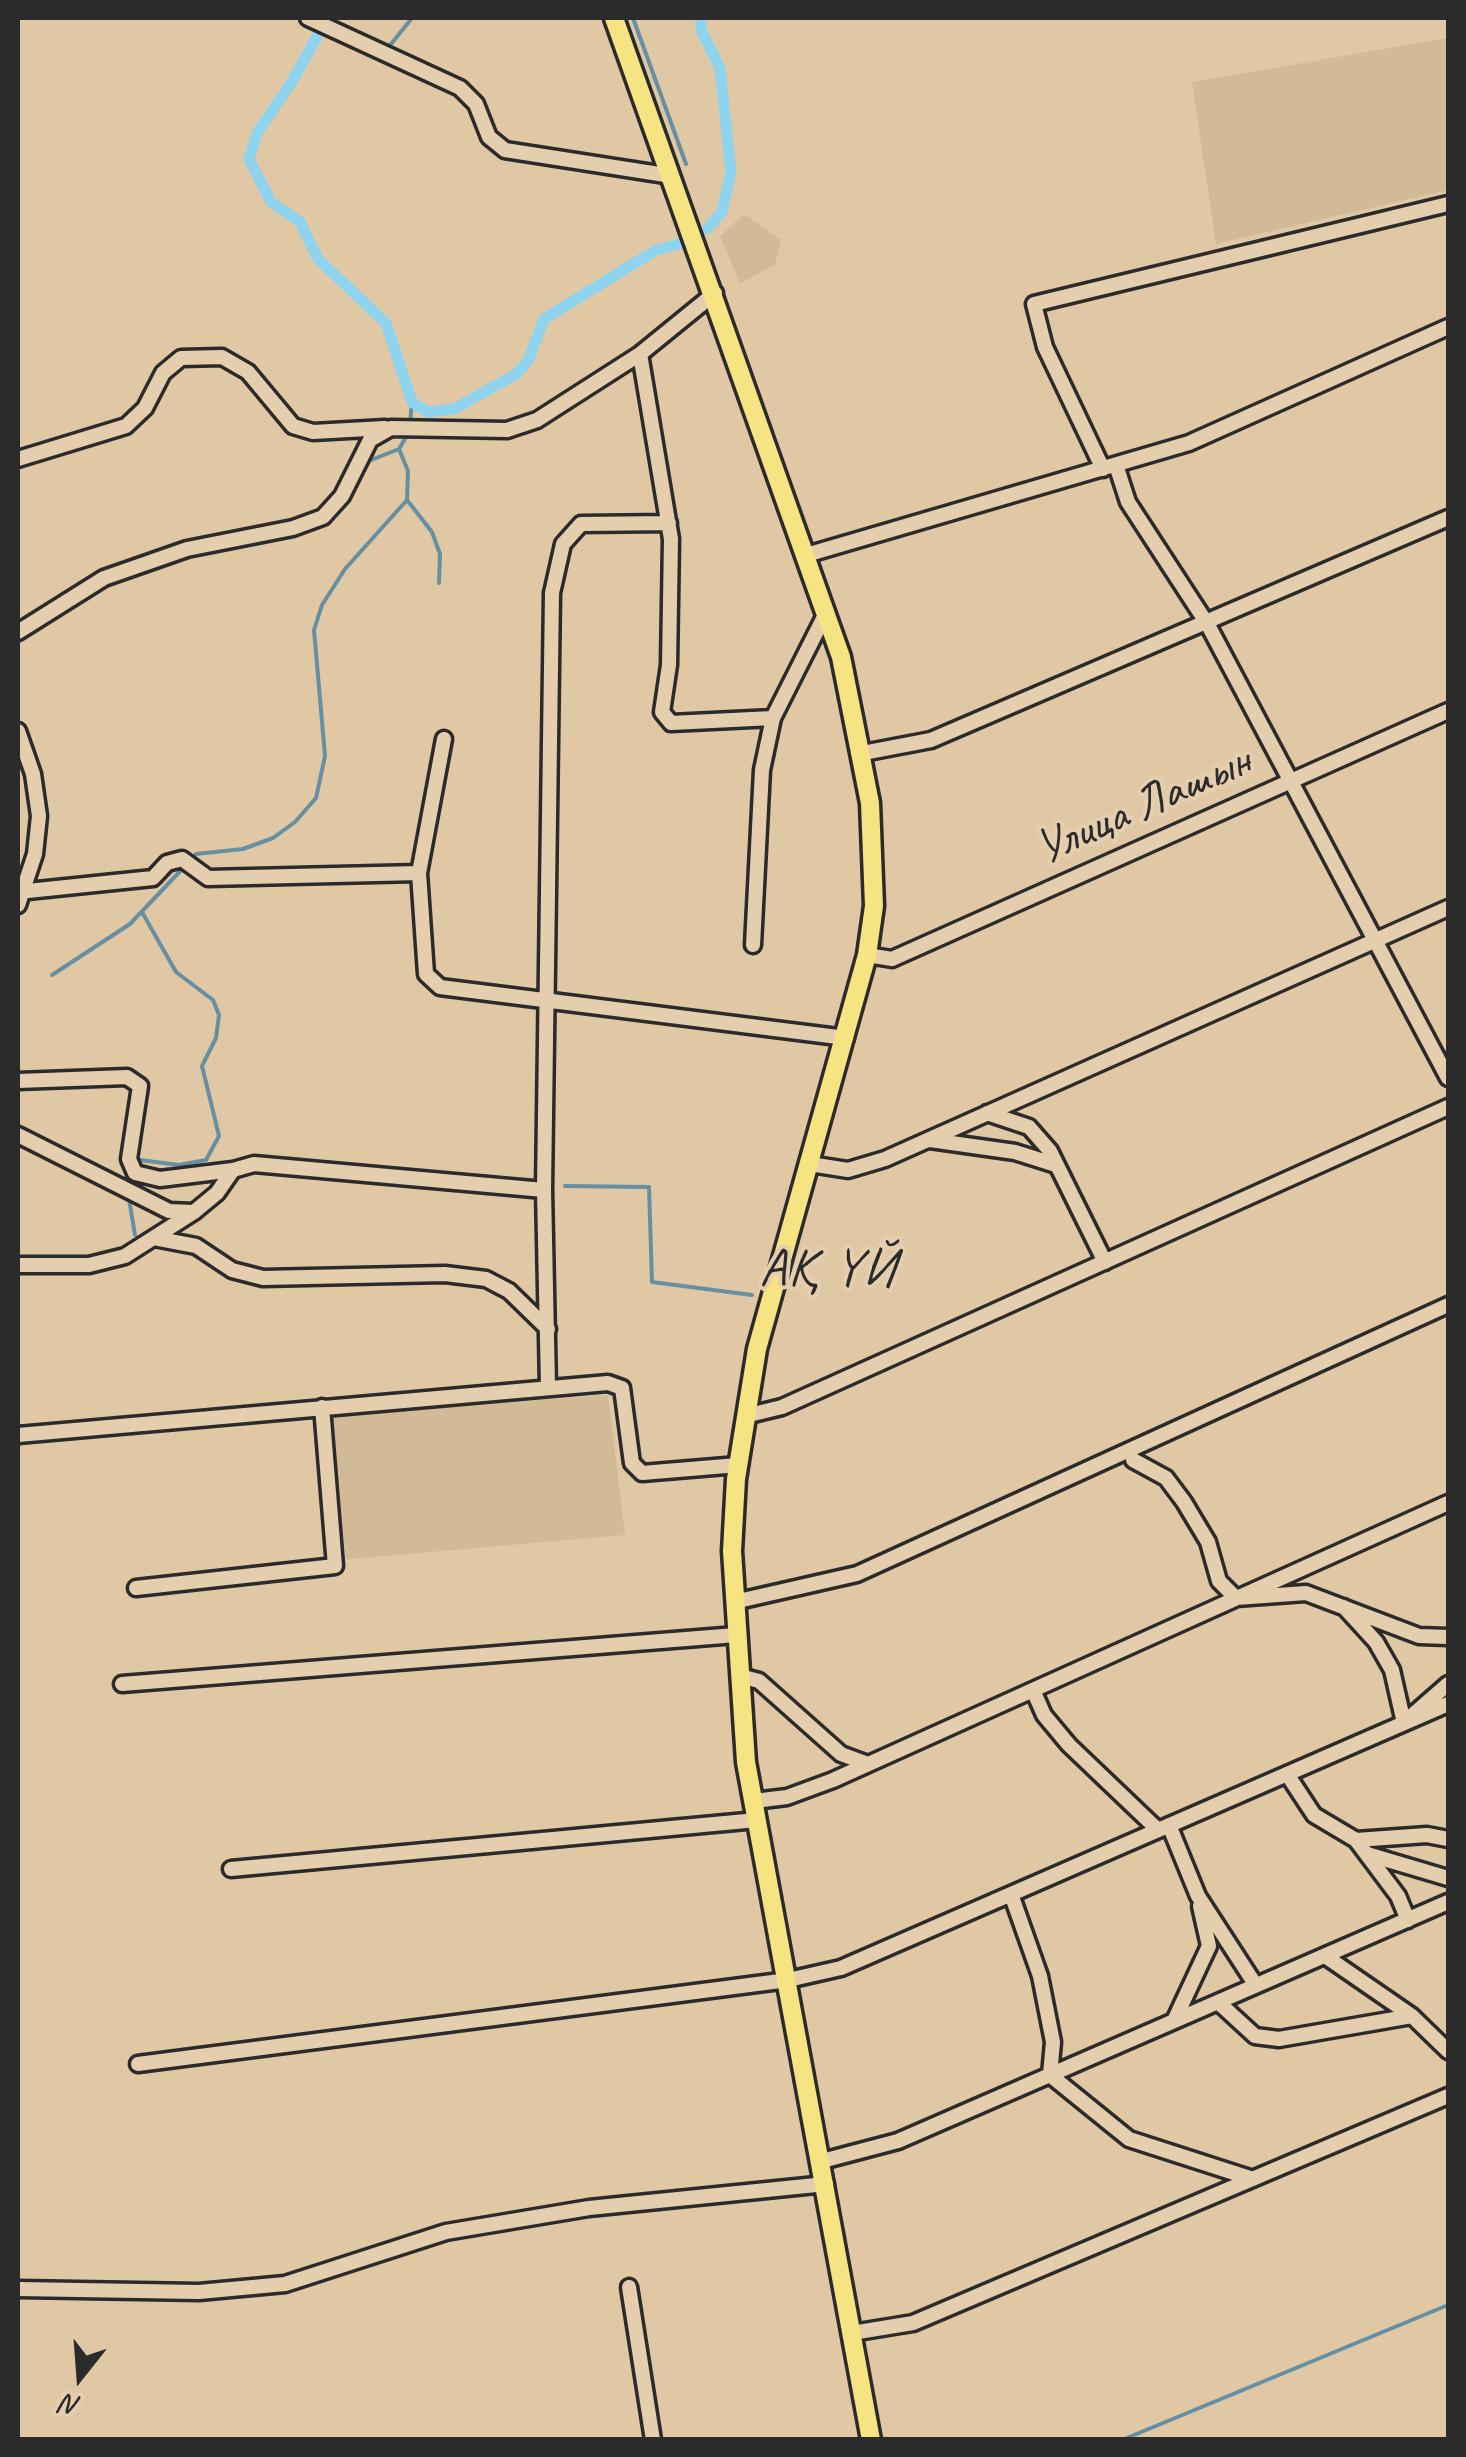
<!DOCTYPE html>
<meta charset="utf-8">
<style>
body{margin:0}
#map{position:relative;width:1466px;height:2457px;overflow:hidden;background:#e0c8a5;font-family:Caveat,sans-serif}
canvas{display:block}
.frame{position:absolute;inset:0;border:20px solid #2b2b2b;pointer-events:none}
.north{position:absolute;left:30px;top:2327px;width:100px;height:100px;-webkit-text-stroke:8px #e5ceae;paint-order:stroke;rotate:197deg;font-size:28px;font-weight:700;line-height:40px;text-align:center;color:#2b2b2b}
.north::after{content:'';display:block;margin:auto;width:35px;height:45px;background:#2b2b2b;clip-path:polygon(50% 0,100% 100%,50% 72%,0 100%)}
</style>
<div id="map">
<canvas width="1466" height="2457"></canvas>
<div class="frame"></div>
<div class="north">N</div>
</div>
<script>
const context = document.querySelector('canvas').getContext('2d');
context.lineJoin = 'round';
function paint(path, color) { context.fillStyle = color; context.fill(path, 'evenodd'); }
const poly = rows => new Path2D(rows.map(r => 'M' + r).join(''));
function trace(path, color, width, dash) { context.strokeStyle = color; context.lineWidth = width; context.lineCap = dash ? 'butt' : 'round'; context.setLineDash(dash || []); context.stroke(path); }
function drawText(font, color, halo, rows, align = 'center') {
  context.font = font + ' Caveat,sans-serif'; context.lineWidth = 8; context.setLineDash([]); context.textBaseline = 'middle'; context.strokeStyle = halo; context.fillStyle = color; for (const [text, x, y, turn = 0] of rows) {
    context.save(); context.translate(x, y); context.rotate((+turn || 0) * Math.PI / 180); context.textAlign = isNaN(turn) ? turn : align; if (halo) context.strokeText(text, 0, 0); context.fillText(text, 0, 0); context.restore();
  }
}
paint(poly([
 [1448,38,1448,190,1216,244,1192,82],
 [744,214,781,240,775,265,740,283,720,236],
 [608,1395,625,1535,339,1560,326,1416]
]), '#d2ba96');
trace(poly([
 [633,18,686,164],
 [387,49,412,18],
 [410,423,412,402],
 [371,460,399,449,409,432],
 [407,500,432,532,440,554,439,583],
 [191,860,196,854,243,849,273,838,295,822,316,798,325,756,314,630,322,605,345,569,407,500,408,471,399,449],
 [52,975,130,924,185,866],
 [136,1167,140,1160,179,1165,206,1160,219,1136,202,1066,216,1038,219,1015,213,1000,176,972,142,912],
 [565,1186,649,1187,652,1282,752,1295],
 [129,1199,135,1235],
 [18,1447,19,1444],
 [1122,2440,1448,2305]
]), '#6690a1', 4);
trace(poly([
 [327,18,293,80,257,133,249,159,271,202,300,222,318,259,386,323,412,402,428,412,454,409,515,375,528,361,544,319,656,250,683,243],
 [701,18,701,30,720,68,731,172,722,212,707,229]
]), '#8ed4ef', 11);
const minor = poly([
 [308,18,460,88,476,104,489,137,505,150,672,176],
 [640,354,671,539,669,665,662,712,671,723,773,718],
 [18,459,126,426,145,408,163,373,181,358,222,357,248,372,293,426,313,432,385,428],
 [1116,465,1128,502,1208,625,1448,1078],
 [1103,469,1045,347,1034,304,1448,204],
 [806,555,1189,443,1448,327],
 [18,632,104,578,187,549,293,528,323,517,342,496,370,440,391,428,507,430,537,420,640,354,715,293],
 [18,731,33,774,39,816,35,854,18,905],
 [444,739,419,873,426,974,440,987,846,1038],
 [863,753,931,740,1448,518],
 [18,892,153,878,167,863,182,859,208,878,419,873],
 [753,945,762,770,773,718,826,613],
 [867,955,892,959,1448,711],
 [18,1081,127,1077,140,1086,129,1159,135,1173,160,1179,233,1170],
 [987,1113,1029,1127,1050,1151,1105,1262],
 [18,1135,169,1211,194,1212],
 [930,1140,1015,1152,1056,1165],
 [810,1164,848,1170,885,1159,1448,908],
 [154,1238,196,1246,232,1270,263,1278,445,1274,486,1279,509,1291,548,1329],
 [18,1265,89,1265,125,1256,194,1212,217,1193,233,1170,254,1164,544,1190],
 [548,1387,544,1190,552,593,563,544,581,524,669,523],
 [745,1416,782,1407,1448,1107],
 [18,1435,608,1383,622,1388,632,1463,642,1473,738,1465],
 [1133,1460,1166,1478,1184,1502,1208,1542,1219,1581,1236,1598,1306,1593,1419,1636,1448,1637],
 [136,1588,335,1566,322,1407],
 [734,1602,857,1574,1448,1305],
 [1344,1607,1376,1642,1392,1670,1404,1723],
 [740,1676,759,1681,841,1754,868,1764],
 [122,1684,736,1635],
 [1033,1690,1044,1715,1069,1745,1157,1829],
 [1408,1719,1448,1684],
 [1287,1774,1314,1815,1356,1840,1427,1835,1448,1839],
 [754,1801,787,1797,833,1780,1448,1503],
 [1169,1825,1198,1896,1255,1984],
 [1356,1840,1398,1896,1408,1920],
 [1367,1854,1448,1878],
 [231,1869,757,1820],
 [1011,1894,1040,1976,1053,2042,1050,2075,1129,2139,1253,2179],
 [1325,1956,1412,2016,1448,2051],
 [1218,2002,1255,2036,1279,2039,1412,2016],
 [1174,2021,1209,1946,1200,1906],
 [138,2064,788,1980,841,1968,1448,1704],
 [822,2161,898,2141,1448,1902],
 [629,2287,653,2440],
 [18,2289,199,2292,285,2284,446,2232,589,2208,826,2184],
 [852,2333,913,2323,1448,2096]
]);
const major = poly([
 [614,18,841,657,870,803,874,906,867,955,757,1349,736,1479,732,1551,746,1762,871,2440]
]);
trace(minor, '#2b2b2b', 21);
trace(major, '#2b2b2b', 25);
trace(minor, '#e5ceae', 14);
trace(major, '#f6e381', 18);
drawText('48px', '#2b2b2b', '#e5ceae', [
 ["Улица Лашын",1144,806,-24]
]);
context.letterSpacing = '2.5px';
drawText('52px', '#2b2b2b', '#e5ceae', [
 ["АҚ ҮЙ",829,1270]
]);
context.letterSpacing = '0px';
</script>
